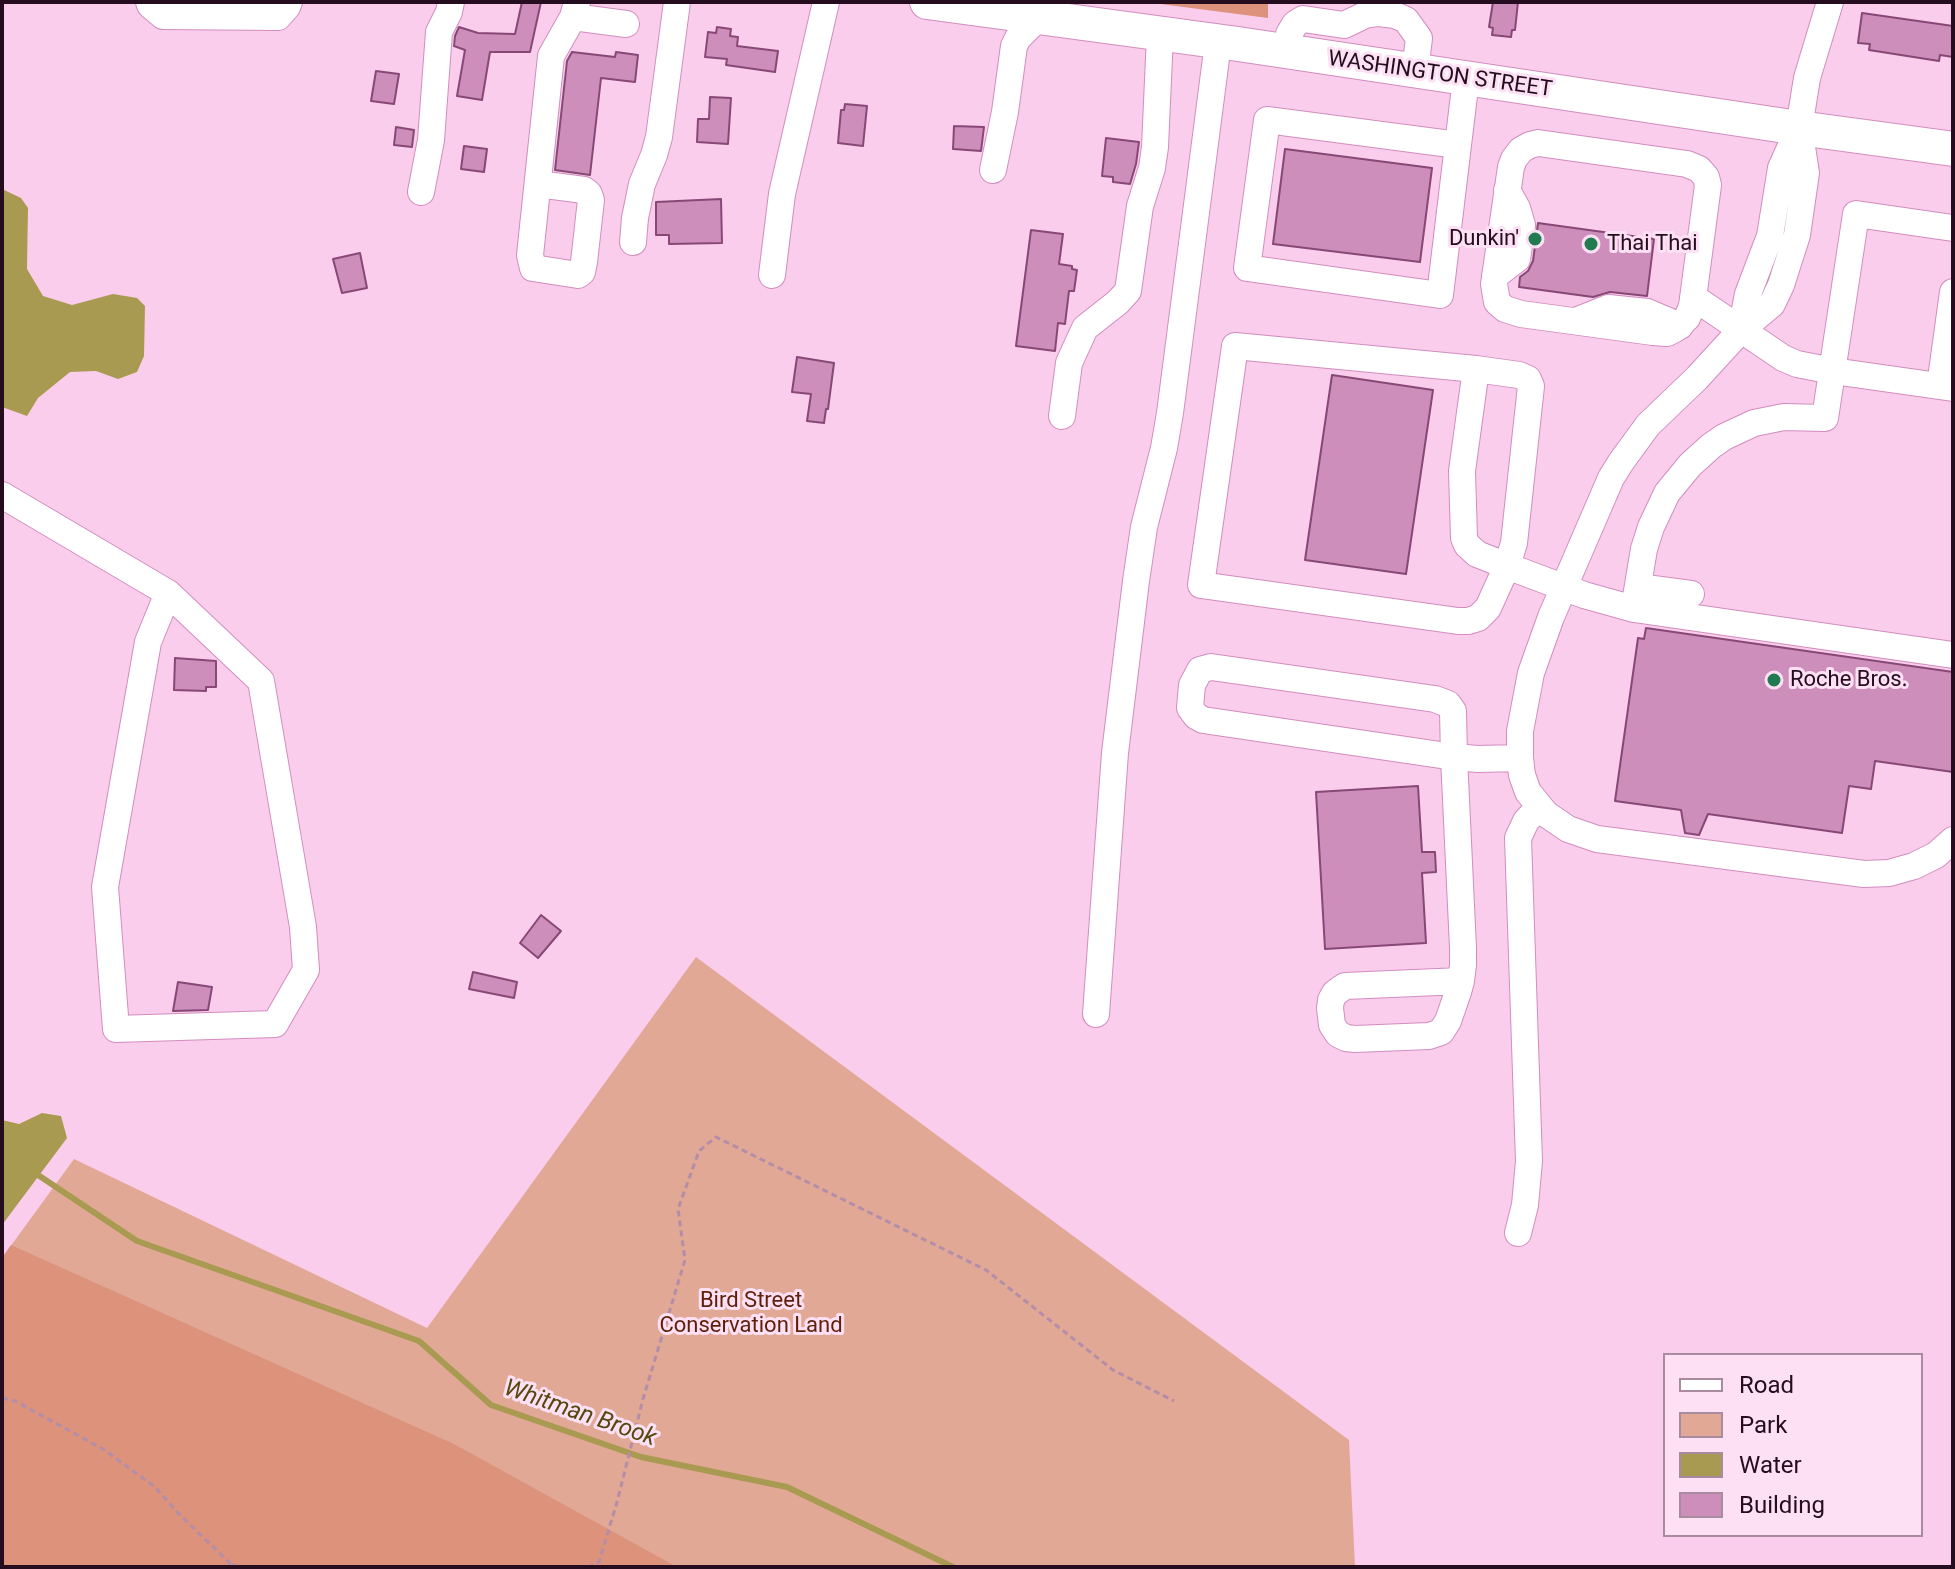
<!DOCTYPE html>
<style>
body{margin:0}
#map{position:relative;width:1955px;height:1569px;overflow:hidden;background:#facdec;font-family:Roboto,sans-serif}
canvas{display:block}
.frame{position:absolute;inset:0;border:4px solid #260c1f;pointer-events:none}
.legend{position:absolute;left:1663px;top:1353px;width:260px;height:184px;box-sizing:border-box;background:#fee0f4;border:2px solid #a88b9f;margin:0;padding:10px 14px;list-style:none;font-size:24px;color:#260c1f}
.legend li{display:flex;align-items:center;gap:16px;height:40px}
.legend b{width:40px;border:2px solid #a88b9f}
</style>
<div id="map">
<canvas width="1955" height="1569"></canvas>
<div class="frame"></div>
<ul class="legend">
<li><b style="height:10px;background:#fff"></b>Road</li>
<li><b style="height:22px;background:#e2a896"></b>Park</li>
<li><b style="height:22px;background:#a99a51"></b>Water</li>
<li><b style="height:22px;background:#ce8ebb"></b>Building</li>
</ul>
</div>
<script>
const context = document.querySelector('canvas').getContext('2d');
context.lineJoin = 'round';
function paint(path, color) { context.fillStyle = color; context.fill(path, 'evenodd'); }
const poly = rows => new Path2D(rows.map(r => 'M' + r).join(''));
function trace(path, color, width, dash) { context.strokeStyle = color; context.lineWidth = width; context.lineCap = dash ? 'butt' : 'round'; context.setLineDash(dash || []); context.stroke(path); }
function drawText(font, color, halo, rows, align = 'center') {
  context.font = font + ' Roboto,sans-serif'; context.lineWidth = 6; context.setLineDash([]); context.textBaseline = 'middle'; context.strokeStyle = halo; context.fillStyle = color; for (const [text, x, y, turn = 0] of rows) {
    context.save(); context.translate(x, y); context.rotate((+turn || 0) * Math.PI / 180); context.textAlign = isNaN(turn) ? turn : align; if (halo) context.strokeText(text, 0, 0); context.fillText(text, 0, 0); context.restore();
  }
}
paint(poly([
 [696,957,1349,1440,1355,1567,2,1567,2,1258,74,1159,427,1328]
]), '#e2a896');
paint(poly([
 [1145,2,1268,2,1268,18],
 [11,1245,454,1444,677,1567,2,1567,2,1258]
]), '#dc927b');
paint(poly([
 [2,189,21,198,28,208,27,269,43,296,72,305,113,294,137,298,145,306,144,356,137,372,118,379,96,371,70,372,38,398,27,416,2,407],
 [42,1113,61,1116,67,1138,2,1225,2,1120,19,1124]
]), '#a99a51');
trace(poly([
 [32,1171,137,1241,419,1341,491,1405,641,1457,787,1487,953,1567]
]), '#a99a51', 6);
const building = poly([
 [522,2,541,2,530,52,490,52,482,100,457,96,465,50,454,46,455,36,459,27,478,33,515,34,522,2],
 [1493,2,1518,2,1515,30,1512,30,1511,37,1492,35,1493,28,1489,27,1493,2],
 [1862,13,1953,26,1953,57,1940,55,1939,61,1869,50,1870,44,1858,43,1862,13],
 [717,27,731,29,730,36,738,37,737,46,778,51,775,72,726,65,727,59,705,57,708,32,716,33,717,27],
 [572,52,615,57,616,52,638,55,635,82,601,78,590,175,555,170,567,61,572,52],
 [376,71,399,74,394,104,371,101,376,71],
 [710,97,731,98,728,144,697,142,698,119,709,119,710,97],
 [845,104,867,106,863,146,838,143,841,110,844,110,845,104],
 [954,126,984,127,981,151,953,149,954,126],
 [396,127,414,130,412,147,394,145,396,127],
 [1106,138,1139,142,1136,164,1130,184,1113,182,1113,177,1102,176,1106,138],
 [464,146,487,149,484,172,461,169,464,146],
 [1285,149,1432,168,1420,262,1273,244,1285,149],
 [721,199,722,243,669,244,669,235,656,235,656,202,721,199],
 [1538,223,1654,239,1647,296,1610,292,1593,297,1519,287,1520,277,1528,271,1533,261,1538,223],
 [1031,230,1063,234,1059,264,1072,266,1072,269,1077,270,1074,291,1069,291,1065,324,1058,323,1055,351,1016,346,1031,230],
 [360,253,367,288,342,293,333,259,360,253],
 [797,357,834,363,828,409,826,409,824,423,807,421,811,394,792,392,797,357],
 [1332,375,1433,390,1406,574,1305,560,1332,375],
 [1646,628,1953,672,1953,772,1875,761,1871,789,1849,786,1842,833,1708,814,1699,835,1685,833,1681,810,1615,801,1638,638,1644,639,1646,628],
 [175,658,216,661,216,687,206,687,206,691,174,690,175,658],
 [1418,786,1422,852,1435,852,1436,872,1422,873,1426,943,1325,949,1316,792,1418,786],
 [541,915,561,931,538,958,520,943,541,915],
 [473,972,517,982,514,998,469,989,473,972],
 [178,982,212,987,208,1010,173,1011,178,982]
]);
paint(building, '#ce8ebb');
trace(building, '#874876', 2);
const minor = poly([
 [149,2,150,5,163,16,278,17,287,7,289,2],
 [573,17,626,24],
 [1287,52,1289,34,1295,24,1303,19,1344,25,1365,15,1379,13,1395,15,1406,20,1419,38,1415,71],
 [1799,128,1806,173,1797,235,1781,285,1772,304,1741,330,1697,378,1648,425,1621,462,1611,478,1551,617,1531,673,1520,731,1520,758,1522,775,1528,792,1546,814,1568,829,1597,839,1864,874,1889,873,1914,866,1936,855,1953,840],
 [1538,143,1687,164,1699,169,1706,177,1708,185,1692,306,1687,318,1675,329,1667,333,1653,332,1521,314,1505,309,1497,302,1494,284,1511,167,1514,159,1521,150,1530,145,1538,143],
 [1458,145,1267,120,1247,268,1440,295,1458,145,1466,79],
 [993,170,1005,112,1014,46,1018,38,1038,18],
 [538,184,584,190,589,194,591,200,584,262,582,272,578,275,533,268,530,255,551,56,573,17,577,2],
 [421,192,431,140,439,32,449,12,451,2],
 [1953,228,1856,214,1825,418,1784,417,1754,423,1724,437,1711,446,1690,465,1667,493,1651,527,1644,549,1634,609,1953,655],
 [633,242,635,218,642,184,654,155,659,137,677,2],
 [772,275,782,194,826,2],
 [1495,276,1517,259,1522,225,1517,208,1507,190],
 [1693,297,1783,358,1797,364,1833,371,1953,388],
 [1578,320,1608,308,1647,312,1680,326],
 [1741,330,1748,294,1770,236,1781,168,1799,128,1807,78,1830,2],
 [1476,369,1235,346,1201,585,1458,621,1468,621,1478,618,1488,608,1507,566,1584,595,1634,609],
 [1476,369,1519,375,1528,379,1531,386,1514,543,1507,566,1477,554,1467,545,1464,538,1462,471,1476,369],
 [1940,386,1953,292],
 [1062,416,1069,363,1085,328,1118,302,1128,291,1140,206,1152,168,1155,147,1160,35],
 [2,495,168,593],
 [1638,587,1691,594],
 [168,593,261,681,303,927,306,970,275,1024,116,1029,105,887,148,642,168,593],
 [1461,981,1345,986,1335,993,1331,1000,1330,1008,1332,1025,1338,1034,1346,1038,1355,1039,1429,1036,1441,1032,1448,1021,1458,992,1461,981,1463,965,1463,948,1454,757,1203,720,1196,716,1190,708,1192,685,1200,670,1211,667,1435,699,1448,704,1453,711,1454,757,1478,759,1520,758],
 [1096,1014,1115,753,1136,581,1144,527,1164,448,1170,413,1218,43],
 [1518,1233,1525,1205,1529,1161,1518,838,1526,821,1539,807]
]);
const major = poly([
 [927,2,1238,44,1799,128,1953,149]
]);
trace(minor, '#d28dbe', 28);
trace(major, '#d28dbe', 36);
trace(poly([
 [2,1398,15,1401,103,1449,155,1487,180,1515,234,1567],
 [232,1565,244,1567],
 [588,1567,599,1562,617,1502,643,1399,685,1260,678,1209,699,1151,716,1137,986,1270,1113,1370,1174,1401]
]), '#b48da8', 3, [6, 4]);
trace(minor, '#fff', 26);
trace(major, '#fff', 34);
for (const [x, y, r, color] of [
 [1535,239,8,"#207b50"],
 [1591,244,8,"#207b50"],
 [1774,680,8,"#207b50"]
]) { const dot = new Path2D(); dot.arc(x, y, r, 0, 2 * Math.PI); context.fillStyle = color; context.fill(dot); trace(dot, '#fee0f4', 3); }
drawText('22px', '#260c1f', '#fee0f4', [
 ["WASHINGTON STREET",1440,75,8]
]);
drawText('22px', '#260c1f', '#fee0f4', [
 ["Dunkin'",1519,239,"right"],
 ["Thai Thai",1607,244],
 ["Roche Bros.",1790,680]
], 'left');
drawText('22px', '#5f1e07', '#fee0f4', [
 ["Bird Street",751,1301],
 ["Conservation Land",751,1326]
]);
drawText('italic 24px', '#54490f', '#fee0f4', [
 ["Whitman Brook",580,1414,19]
]);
</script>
